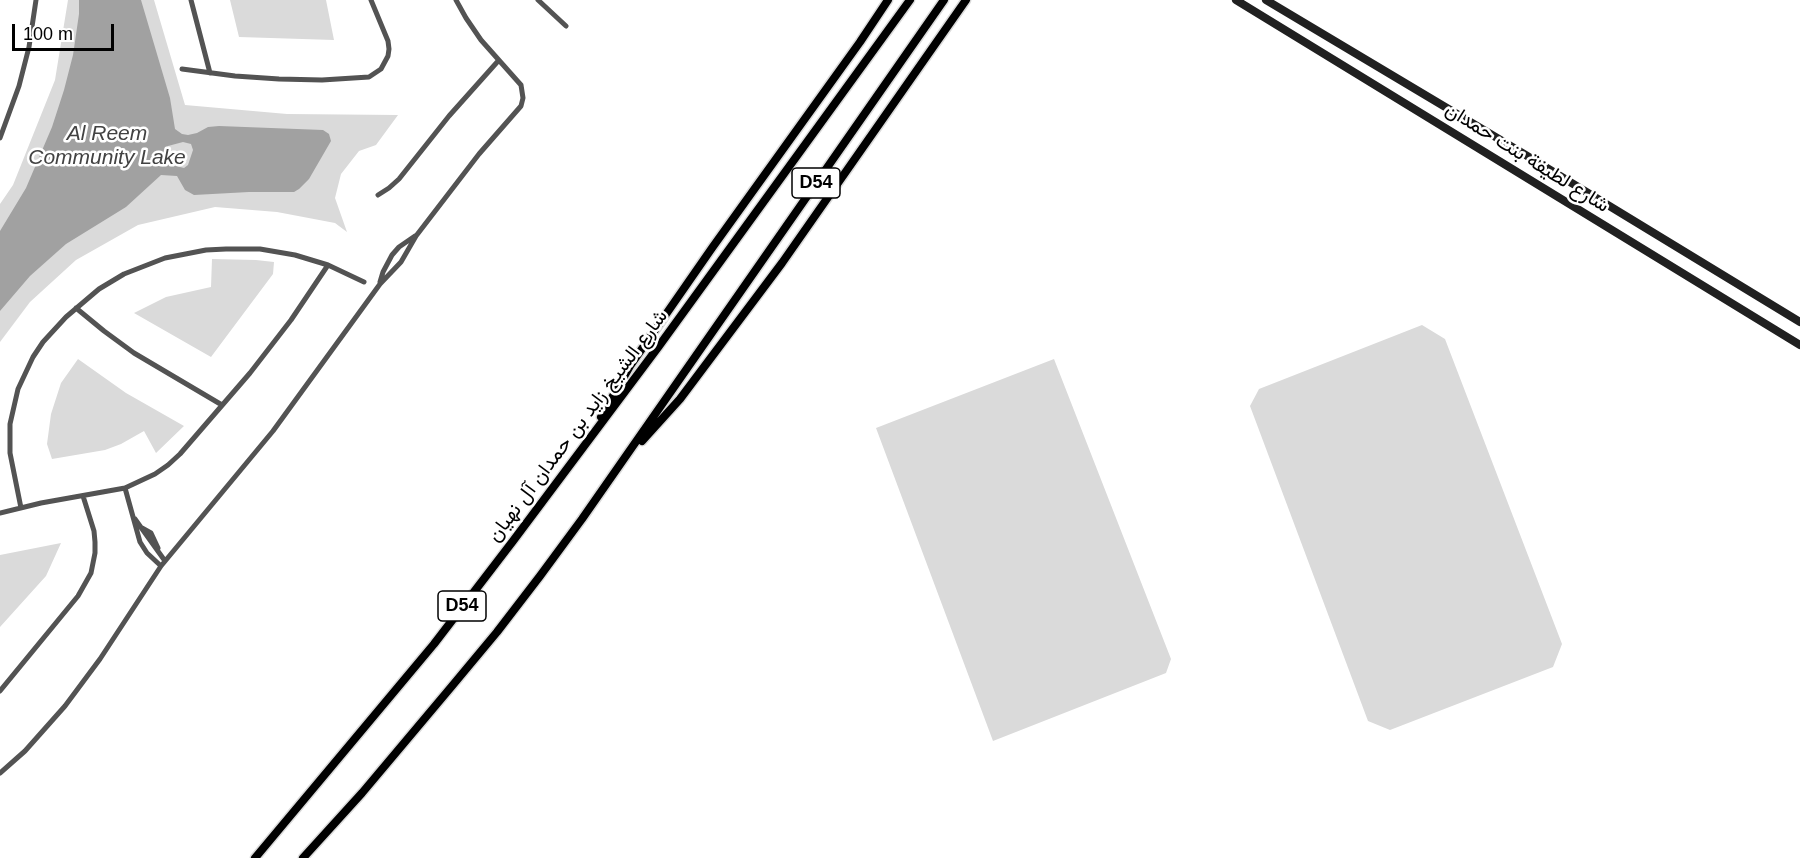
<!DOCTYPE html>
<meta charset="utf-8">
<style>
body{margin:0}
#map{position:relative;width:1800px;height:858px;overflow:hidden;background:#fff;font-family:Arial,sans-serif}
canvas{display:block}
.scale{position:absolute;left:12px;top:24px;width:102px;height:27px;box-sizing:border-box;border:3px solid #000;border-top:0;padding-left:8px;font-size:18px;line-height:21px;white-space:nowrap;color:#000;-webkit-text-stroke:4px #fff;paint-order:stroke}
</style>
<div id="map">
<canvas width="1800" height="858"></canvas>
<div class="scale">100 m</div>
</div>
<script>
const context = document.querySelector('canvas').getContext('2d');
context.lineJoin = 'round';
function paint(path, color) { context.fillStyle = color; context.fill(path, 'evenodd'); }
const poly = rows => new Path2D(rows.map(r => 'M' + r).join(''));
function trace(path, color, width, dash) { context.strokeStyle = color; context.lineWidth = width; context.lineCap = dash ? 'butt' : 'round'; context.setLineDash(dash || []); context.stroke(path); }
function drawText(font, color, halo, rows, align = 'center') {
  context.font = font + ' Arial,Vazirmatn,sans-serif'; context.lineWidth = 5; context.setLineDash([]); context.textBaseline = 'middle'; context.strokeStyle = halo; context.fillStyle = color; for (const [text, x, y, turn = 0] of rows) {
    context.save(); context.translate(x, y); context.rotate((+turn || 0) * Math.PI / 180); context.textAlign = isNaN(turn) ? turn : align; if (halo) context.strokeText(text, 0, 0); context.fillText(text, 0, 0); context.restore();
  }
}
paint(poly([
 [68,0,154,0,185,105,287,114,398,115,376,145,359,151,341,174,335,198,347,232,335,223,277,212,215,207,138,225,76,260,30,302,0,342,0,204,13,185,55,80],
 [230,0,326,0,334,40,239,37],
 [212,259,256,260,274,262,273,274,211,357,134,313,166,297,211,287],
 [1422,325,1445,339,1562,644,1553,667,1390,730,1368,721,1250,406,1259,389],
 [78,359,126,393,184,426,156,453,144,431,121,444,105,450,52,459,47,444,51,414,61,383],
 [1054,359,1171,659,1166,673,993,741,876,428],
 [61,543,46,576,0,627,0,555]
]), '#dadada');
paint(poly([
 [79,0,141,0,170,98,175,129,182,134,188,135,197,133,208,127,219,126,323,130,329,134,331,141,309,179,299,189,294,192,249,192,194,195,185,190,177,176,161,175,126,207,66,244,30,276,0,311,0,231,26,188,52,127,64,90,73,55,79,14],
 [183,142,191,144,193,150,188,165,184,168,176,166,173,163,166,149,168,146]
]), '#a1a1a1');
const primary = poly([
 [601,417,630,366,712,248,860,42,888,0],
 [642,441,680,399,782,263,966,0],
 [255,858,434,644,513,541,659,346,910,0],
 [303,858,362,793,452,686,497,632,540,576,582,519,944,0]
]);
trace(primary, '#dbdbdb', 11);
trace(poly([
 [191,0,210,73],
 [538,0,566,26],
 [182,69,235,76,279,79,322,80,369,77,381,69,388,56,389,49,388,41,371,0],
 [0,138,19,86,29,47,36,0],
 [378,195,389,188,399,179,449,116,499,60],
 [380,282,383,272,392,255,399,247,415,236],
 [76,308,104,331,134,353,222,405],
 [125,488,140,542,147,553,161,566],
 [21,508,10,453,10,424,18,389,33,357,43,342,66,317,99,289,124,274,165,258,206,250,226,249,260,249,295,255,328,265,364,282],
 [0,513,41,503,125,488,155,474,168,465,180,454,250,373,291,320,328,265],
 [135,519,165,561],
 [142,528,151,533,158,548],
 [0,691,78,596,91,573,95,553,95,542,94,531,83,496],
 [0,773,25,751,65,706,100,659,161,566,273,431,380,284,401,262,416,236,479,154,521,106,523,98,521,85,481,40,466,18,456,0]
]), '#535353', 5);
trace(poly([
 [1236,0,1800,345],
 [1266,0,1524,154,1800,322]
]), '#202020', 8);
trace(primary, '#000', 8);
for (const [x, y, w] of [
 [816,183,48],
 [462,606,48]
]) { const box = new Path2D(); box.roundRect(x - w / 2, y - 15, w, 30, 4.5); context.fillStyle = '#fff'; context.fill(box); trace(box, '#000', 1.5); }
drawText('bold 18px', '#000', null, [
 ["D54",816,183],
 ["D54",462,606]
]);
drawText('20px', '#000', '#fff', [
 ["شارع لطيفة بنت حمدان",1527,158,32],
 ["شارع الشيخ زايد بن حمدان آل نهيان",578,426,-53]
]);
drawText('italic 21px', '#424242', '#fff', [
 ["Al Reem",107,134],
 ["Community Lake",107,158]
]);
</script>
